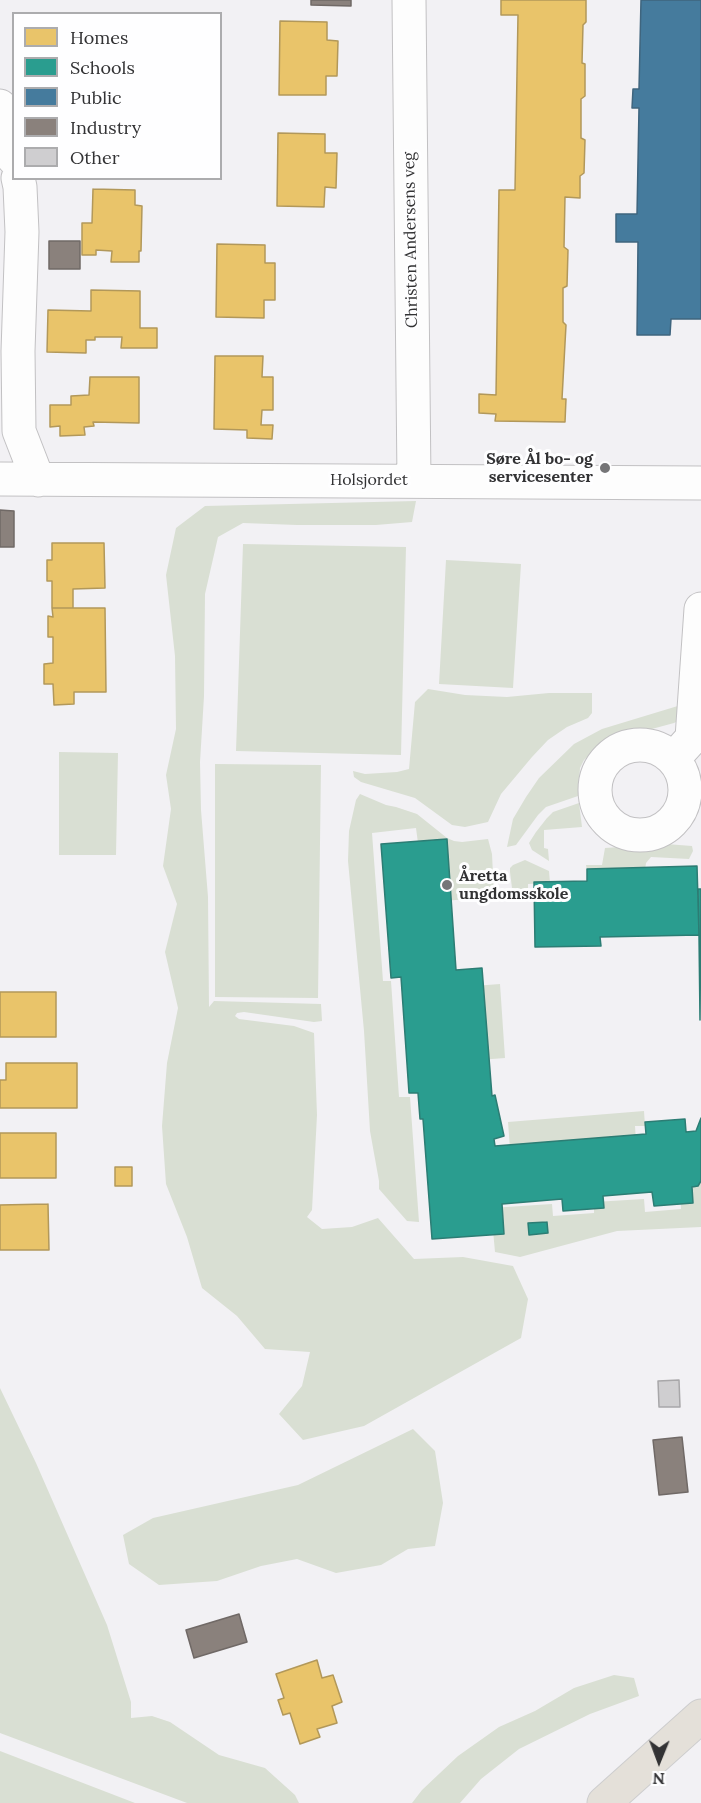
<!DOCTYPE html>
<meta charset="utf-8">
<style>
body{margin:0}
#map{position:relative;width:701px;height:1803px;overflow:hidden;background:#f2f1f4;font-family:Lora,serif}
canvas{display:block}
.legend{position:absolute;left:12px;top:12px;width:210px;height:168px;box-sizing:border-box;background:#fefeff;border:2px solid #acacae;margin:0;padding:8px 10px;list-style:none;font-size:18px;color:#323234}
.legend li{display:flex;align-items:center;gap:12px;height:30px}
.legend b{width:30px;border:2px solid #acacae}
.north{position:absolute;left:629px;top:1731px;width:60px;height:60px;-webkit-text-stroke:4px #fefeff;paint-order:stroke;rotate:181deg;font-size:16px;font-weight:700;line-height:24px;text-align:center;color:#323234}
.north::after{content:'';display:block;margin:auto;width:21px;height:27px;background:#323234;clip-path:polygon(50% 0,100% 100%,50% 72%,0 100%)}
</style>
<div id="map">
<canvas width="701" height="1803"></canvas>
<ul class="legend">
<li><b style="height:16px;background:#e9c46a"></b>Homes</li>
<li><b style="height:16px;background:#2a9d8f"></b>Schools</li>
<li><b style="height:16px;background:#457b9d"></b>Public</li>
<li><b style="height:16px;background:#8a817c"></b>Industry</li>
<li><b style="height:16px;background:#cfced0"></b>Other</li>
</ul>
<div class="north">N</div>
</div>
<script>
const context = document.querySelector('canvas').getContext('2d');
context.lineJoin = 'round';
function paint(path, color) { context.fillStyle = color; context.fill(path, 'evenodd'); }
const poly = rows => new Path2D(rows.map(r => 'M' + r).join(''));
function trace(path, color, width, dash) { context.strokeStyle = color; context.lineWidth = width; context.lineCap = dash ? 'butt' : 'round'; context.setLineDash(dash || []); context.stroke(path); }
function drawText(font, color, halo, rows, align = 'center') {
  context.font = font + ' Lora,serif'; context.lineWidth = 6; context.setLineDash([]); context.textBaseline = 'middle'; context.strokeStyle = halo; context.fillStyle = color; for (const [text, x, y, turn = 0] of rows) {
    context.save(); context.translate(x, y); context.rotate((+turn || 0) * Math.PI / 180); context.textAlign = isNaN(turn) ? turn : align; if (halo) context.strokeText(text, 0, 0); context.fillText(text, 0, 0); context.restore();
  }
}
paint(poly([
 [416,501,412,522,376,525,297,525,243,523,218,537,205,594,204,696,200,762,201,810,208,897,209,1007,214,1001,321,1004,322,1021,314,1022,244,1012,237,1013,235,1016,239,1019,294,1026,314,1033,317,1115,312,1210,307,1217,322,1229,352,1227,378,1218,414,1259,463,1257,513,1266,528,1299,521,1338,364,1426,303,1440,279,1414,302,1386,310,1352,265,1349,237,1316,202,1288,187,1237,166,1184,162,1126,167,1063,178,1008,165,952,177,904,163,866,171,809,166,775,176,729,175,656,166,575,176,528,205,506],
 [243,544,406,547,401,755,236,751],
 [446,560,521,564,513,688,439,684],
 [428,689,465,695,507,697,549,693,592,693,592,713,588,718,567,727,548,740,532,757,501,794,488,822,465,827,452,825,415,798,361,782,354,777,353,771,365,774,397,772,409,769,415,702],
 [681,705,678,721,674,723,611,740,593,752,584,760,580,768,578,796,546,807,538,815,516,845,507,847,513,819,526,797,539,778,574,744,602,729],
 [59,752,118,753,116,855,59,855],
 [215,764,321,765,318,998,215,997],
 [360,794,386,805,396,807,417,814,447,838,454,841,462,842,488,839,492,854,494,896,446,901,418,843,416,828,372,833,383,981,391,981,399,1097,410,1097,419,1222,407,1221,379,1189,379,1181,370,1131,364,1031,348,861,349,831,356,800],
 [579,803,582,827,544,830,544,848,548,849,549,861,532,850,529,843,536,832,547,818,553,812],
 [666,844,692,846,693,851,689,859,651,857,646,863,645,870,587,871,586,865,602,865,605,848],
 [525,860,549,871,550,883,528,884,528,896,515,894,512,888,510,872,510,868,513,865],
 [500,984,505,1058,479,1060,474,986],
 [644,1111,645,1126,635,1126,636,1141,510,1149,508,1122],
 [701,1174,701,1227,617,1231,520,1257,495,1252,491,1208,552,1204,553,1216,594,1213,594,1202,644,1199,645,1212,681,1209,680,1191,691,1191],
 [0,1388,36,1463,107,1625,131,1702,131,1718,152,1716,170,1722,219,1755,265,1768,295,1795,299,1803,187,1803,0,1733],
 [413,1429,435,1451,443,1503,435,1546,408,1549,381,1565,336,1573,297,1559,261,1566,217,1581,159,1585,129,1564,123,1535,153,1518,298,1485],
 [614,1675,634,1678,639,1696,590,1714,519,1749,481,1779,460,1803,412,1803,422,1790,458,1756,499,1727,535,1711,574,1688],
 [0,1751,135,1803,0,1803]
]), '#d9dfd3');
const homes = poly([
 [501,0,586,0,586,22,583,25,582,63,585,64,585,96,581,99,581,138,585,140,584,173,580,176,580,198,565,197,564,247,568,250,567,286,563,288,563,322,566,325,562,399,566,399,565,422,495,421,496,414,479,413,479,394,496,395,499,190,515,190,518,15,501,15,501,0],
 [280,21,327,22,327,40,338,41,337,76,326,76,326,95,279,95,280,21],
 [278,133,325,134,325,153,337,153,336,188,325,187,324,207,277,206,278,133],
 [93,189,135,190,135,205,142,206,141,251,139,251,139,262,111,262,112,251,96,250,96,255,82,255,82,223,92,223,93,189],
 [217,244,265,245,265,263,275,263,275,300,264,300,264,318,216,317,217,244],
 [91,290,140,291,140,328,157,328,157,348,121,348,122,337,95,337,95,340,86,340,86,353,47,352,48,310,91,311,91,290],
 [215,356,263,356,262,377,273,377,273,410,262,410,261,425,273,425,272,439,247,438,247,430,214,429,215,356],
 [90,377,139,377,139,423,93,422,94,426,84,427,85,435,60,436,60,426,50,427,50,405,71,405,71,396,89,395,90,377],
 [52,543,104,543,105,588,73,589,73,608,52,608,52,581,47,581,47,560,52,560,52,543],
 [52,608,105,608,106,692,74,692,74,704,54,705,53,684,44,684,44,664,53,663,53,637,48,637,48,616,53,617,52,608],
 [0,992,56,992,56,1037,0,1037,0,992],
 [6,1063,77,1063,77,1108,0,1108,0,1080,6,1080,6,1063],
 [0,1133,56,1133,56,1178,0,1178,0,1133],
 [115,1167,132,1167,132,1186,115,1186,115,1167],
 [48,1204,49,1250,0,1250,0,1205,48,1204],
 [317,1660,322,1678,333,1675,342,1702,332,1706,337,1723,317,1729,320,1737,300,1744,290,1713,283,1715,278,1700,284,1698,276,1674,317,1660]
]);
paint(homes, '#e9c46a');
trace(homes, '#b2985a', 1.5);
const schools = poly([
 [447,839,456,970,482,968,492,1096,495,1095,504,1136,494,1139,495,1146,646,1134,645,1122,685,1119,686,1132,696,1131,701,1118,701,1181,698,1186,692,1187,693,1203,654,1206,652,1192,603,1196,604,1208,563,1211,562,1199,502,1204,504,1234,432,1239,423,1119,420,1119,418,1093,409,1093,401,977,391,978,381,844,447,839],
 [697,866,699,935,600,937,601,946,535,947,534,882,587,881,587,869,697,866],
 [698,889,701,889,700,1020,699,935,698,889],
 [547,1222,548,1233,529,1235,528,1223,547,1222]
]);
paint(schools, '#2a9d8f');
trace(schools, '#2c7d74', 1.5);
const public = poly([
 [641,0,701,0,701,319,671,319,670,335,637,335,638,242,616,242,616,214,637,214,639,108,632,108,633,89,639,89,641,0]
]);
paint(public, '#457b9d');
trace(public, '#3f657e', 1.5);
const industry = poly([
 [311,0,351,0,351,6,311,5,311,0],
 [49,241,80,241,80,269,49,269,49,241],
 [0,510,14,511,14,547,0,547,0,510],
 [682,1437,688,1492,659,1495,653,1440,682,1437],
 [239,1614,247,1642,194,1658,186,1630,239,1614]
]);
paint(industry, '#8a817c');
trace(industry, '#706966', 1.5);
const building = poly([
 [679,1380,680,1407,659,1407,658,1381,679,1380]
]);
paint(building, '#cfced0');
trace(building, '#a8a7a9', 1.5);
const minor = poly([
 [409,0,414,480],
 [0,106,14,159],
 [18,178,20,187,22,232,18,351,19,431,38,480],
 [0,479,701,483],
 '595 790a45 45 0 1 1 90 0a45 45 0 1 1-90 0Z',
 [674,758,692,738,701,609]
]);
const major = poly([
 [604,1803,701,1716]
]);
trace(minor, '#c2c1c3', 35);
trace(major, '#cdcdce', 35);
trace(minor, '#fdfdfd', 33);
trace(major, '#e4e0d9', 33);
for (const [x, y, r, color] of [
 [605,468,6,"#757577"],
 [447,885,6,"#757577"]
]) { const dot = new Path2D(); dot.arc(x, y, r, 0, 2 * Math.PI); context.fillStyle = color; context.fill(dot); trace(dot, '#fefeff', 2); }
drawText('16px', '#323234', '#fefeff', [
 ["Christen Andersens veg",411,240,-91],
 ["Holsjordet",369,480]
]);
drawText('bold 16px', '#323234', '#fefeff', [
 ["Søre Ål bo- og",593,459],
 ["servicesenter",593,477],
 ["Åretta",459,876,"left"],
 ["ungdomsskole",459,894,"left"]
], 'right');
</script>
